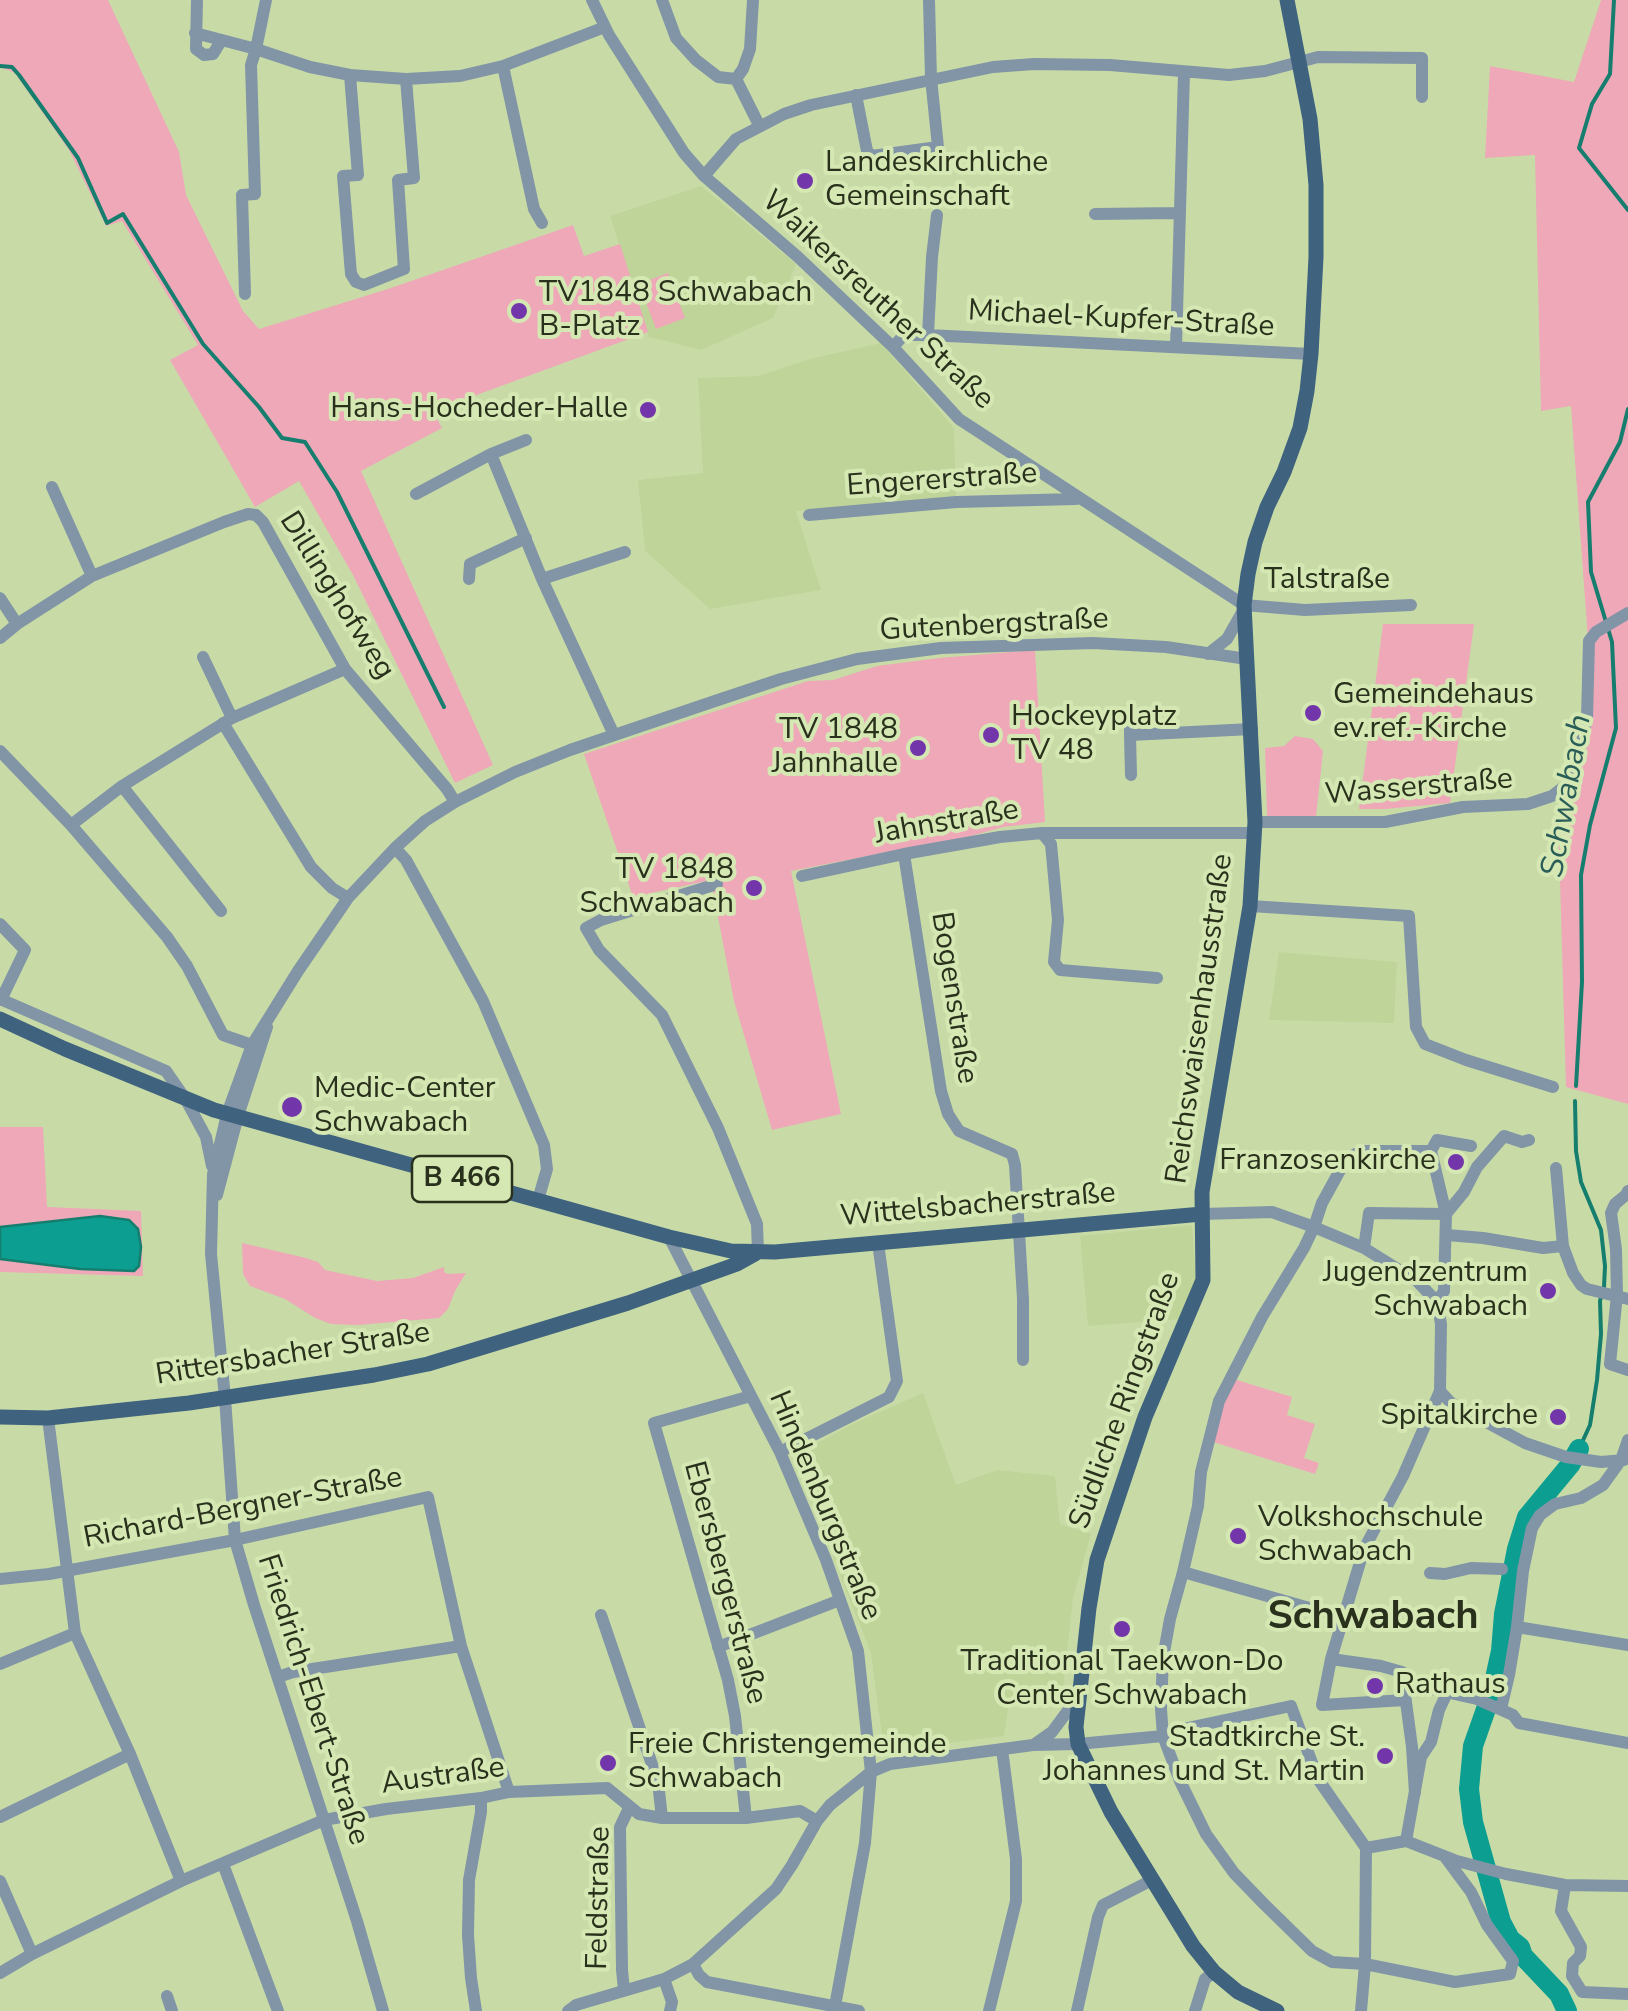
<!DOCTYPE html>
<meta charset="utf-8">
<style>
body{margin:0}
canvas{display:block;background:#c8dba7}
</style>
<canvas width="1628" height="2011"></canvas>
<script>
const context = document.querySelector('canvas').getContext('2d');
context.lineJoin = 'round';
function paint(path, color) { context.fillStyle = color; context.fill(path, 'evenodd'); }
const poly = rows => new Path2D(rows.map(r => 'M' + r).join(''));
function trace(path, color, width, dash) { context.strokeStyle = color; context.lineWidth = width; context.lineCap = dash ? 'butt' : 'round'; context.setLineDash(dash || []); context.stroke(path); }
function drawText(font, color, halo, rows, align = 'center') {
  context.font = font + ' "Nunito Sans",sans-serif'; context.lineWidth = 8; context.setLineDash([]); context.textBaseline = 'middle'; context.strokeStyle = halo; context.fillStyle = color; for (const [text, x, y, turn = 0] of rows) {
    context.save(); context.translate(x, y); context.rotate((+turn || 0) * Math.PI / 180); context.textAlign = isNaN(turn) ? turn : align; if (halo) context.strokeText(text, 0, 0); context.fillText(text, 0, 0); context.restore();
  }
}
paint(poly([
 [701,186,796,264,773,318,701,350,649,337,610,216],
 [881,343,954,428,956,501,796,511,821,590,710,609,645,551,638,480,703,473,698,378,759,376,810,359],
 [1279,952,1397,962,1394,1023,1269,1020],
 [1192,1225,1196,1278,1179,1319,1088,1326,1080,1236],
 [923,1393,956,1485,997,1470,1055,1476,1060,1524,1091,1534,1073,1598,1063,1689,1038,1691,1020,1686,1009,1702,1004,1736,884,1751,871,1653,793,1456,857,1422]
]), '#bfd498');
paint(poly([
 [0,0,108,0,179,152,186,195,243,311,259,329,388,289,573,225,584,256,620,244,648,332,433,411,442,428,361,471,493,765,455,783,353,575,299,481,255,507,170,360,198,345,122,221,106,226,69,150,15,73,0,67],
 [1601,0,1628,0,1628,1104,1566,1087,1558,812,1584,763,1588,640,1571,406,1541,411,1535,155,1485,158,1490,66,1574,82],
 [668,273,685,318,656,329,639,284],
 [1383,624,1474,624,1450,803,1385,809,1359,809],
 [1035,650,1045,822,1003,827,946,843,903,849,791,871,841,1114,772,1130,734,1001,711,880,633,897,584,754,808,681,833,680,877,666,939,658],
 [1295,736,1313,739,1323,751,1316,817,1267,816,1265,748,1284,746],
 [0,1127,43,1127,47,1207,141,1211,143,1276,0,1272,0,1259,80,1269,134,1271,120,1217,100,1216,0,1227],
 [242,1243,306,1258,318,1262,325,1270,377,1281,413,1278,444,1267,444,1272,448,1274,466,1273,455,1291,448,1309,439,1318,358,1325,331,1324,315,1318,285,1299,250,1286,243,1274],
 [1237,1380,1292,1397,1287,1415,1315,1424,1304,1458,1319,1463,1315,1474,1210,1441,1230,1382]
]), '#eea8b8');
const water = poly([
 [100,1216,129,1220,138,1229,141,1247,139,1266,134,1271,80,1269,0,1259,0,1227,100,1216]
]);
paint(water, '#0c9f91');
trace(water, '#157e6e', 2.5);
trace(poly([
 [1614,0,1610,74,1592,104,1579,148,1628,210],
 [0,66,12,67,19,75,78,158,107,223,123,214,203,344,259,407,282,438,305,442,337,492,444,707],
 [1576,1086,1582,982,1581,875,1590,825,1616,728,1612,642,1591,572,1588,502,1620,442,1628,409],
 [1575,1101,1576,1151,1581,1182,1601,1230,1605,1266,1604,1287,1600,1301,1601,1334,1597,1380,1590,1425,1579,1449]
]), '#157e6e', 4);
trace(poly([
 [1567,2011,1559,1994,1523,1956,1520,1947,1510,1939,1501,1922,1473,1822,1469,1789,1473,1746,1492,1692,1501,1651,1504,1614,1517,1549,1527,1517,1570,1465,1579,1449]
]), '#0c9f91', 20);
trace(poly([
 [197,0,196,49,204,55,213,54,221,41],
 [592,0,609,35,684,153,704,176,798,257,893,347,959,419,1244,605,1305,610,1411,605],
 [662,0,676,38,696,60,718,77,736,79],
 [195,33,256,49,310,67,350,75,406,79,460,76,503,66,605,27],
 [503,66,534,209,542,223],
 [350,75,358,175,343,176,351,274,356,282,364,285,404,269,398,180,414,178,406,79],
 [736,79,743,69,750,49,753,0],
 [736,79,759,125],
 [856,95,867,151,872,156,938,147,931,78,929,0],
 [704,176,736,139,784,114,811,105,993,67,1034,64,1110,65,1229,75,1265,71,1318,57,1422,58,1422,97],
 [1095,214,1179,213],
 [245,294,242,195,255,194,251,65,256,49,266,0],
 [928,335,932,257,937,215],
 [893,347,904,335,928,335,1311,354],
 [1176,347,1184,73],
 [491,454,542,579,614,735],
 [52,487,92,576],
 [416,494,491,454,526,440],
 [809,515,956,502,1076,499],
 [469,579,470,564,526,538],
 [542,579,625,552],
 [0,598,17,624],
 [0,638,17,624,92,576,224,522,248,514,256,515,263,522,345,669,447,789,455,802],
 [1208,654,1227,639,1244,609],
 [203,657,232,718],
 [223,723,311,867,332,888,348,898],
 [1130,725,1130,735,1252,729],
 [1130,735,1131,775],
 [0,751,71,825,167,937,187,966,223,1035,252,1045],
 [122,786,221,911],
 [1255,822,1385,822,1463,807,1528,804,1552,796,1565,786,1576,766,1587,718,1589,641,1596,632,1628,613],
 [71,825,122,786,232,718,345,669],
 [1042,833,1051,844,1058,920,1054,962,1060,970,1157,978],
 [395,848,406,860,483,1001,544,1145,547,1169,538,1200],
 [904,854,941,1091,948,1114,959,1131,1012,1154,1015,1165,1023,1299,1023,1360],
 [802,876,904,854,1000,837,1042,833,1254,833],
 [717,884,601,920,586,928,599,950,662,1015,718,1128,757,1224,758,1253],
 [1250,906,1409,916,1416,1027,1425,1044,1466,1060,1553,1087],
 [0,924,25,950,1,1000],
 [0,999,166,1071,186,1100,206,1137,212,1166],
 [1431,1151,1361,1151,1350,1157,1339,1172,1322,1203,1314,1227,1304,1248,1262,1317,1219,1401,1201,1472,1198,1506,1183,1572,1170,1619,1163,1658,1161,1709,1163,1736,1180,1781,1206,1834,1234,1873,1264,1904,1312,1951,1332,1962,1365,1964,1455,1982,1510,1974,1513,1961,1487,1925,1471,1892,1445,1857],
 [1431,1151,1446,1214,1444,1291,1437,1302],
 [1431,1151,1437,1140,1471,1146],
 [1556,1168,1563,1246,1573,1273,1581,1285,1587,1289,1628,1299],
 [1628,1191,1626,1195,1615,1204,1611,1213,1616,1249,1617,1295,1610,1364,1628,1370],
 [217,1195,238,1116,267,1027],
 [1202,1214,1272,1212,1314,1227,1364,1248,1417,1281,1437,1302],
 [1446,1214,1464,1192,1477,1167,1504,1136,1522,1142,1529,1140],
 [1447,1235,1483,1238,1543,1248,1563,1246],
 [669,1237,780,1452,826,1560,858,1651,871,1772,865,1843,835,2006],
 [1364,1248,1369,1213,1446,1214],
 [1440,1391,1451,1403,1525,1443,1566,1457,1601,1462,1624,1460],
 [48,1418,75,1633,130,1754,181,1881],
 [780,1452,889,1397,897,1381,878,1243],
 [1183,1572,1327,1613],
 [1430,1573,1445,1574,1471,1568,1502,1569],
 [0,1579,49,1574,235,1540,428,1497,461,1646,509,1792],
 [601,1615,658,1782,662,1818],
 [1517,1627,1628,1645],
 [718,1647,840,1600],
 [1331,1659,1381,1666,1402,1672,1412,1747,1415,1793],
 [0,1664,75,1633],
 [278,1677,293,1672,461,1646],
 [1405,1683,1477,1699,1513,1715,1519,1723,1628,1743],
 [1405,1700,1322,1705,1331,1659,1364,1549,1403,1476,1440,1391,1441,1324,1437,1302],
 [1501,1709,1509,1675,1517,1627,1523,1571,1532,1528,1540,1515,1555,1504,1581,1498,1603,1485,1621,1460,1628,1440],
 [1035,1744,1052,1732,1078,1697],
 [0,1817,130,1754],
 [746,1818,735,1716,728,1680,654,1423,751,1396],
 [1406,1841,1421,1757,1431,1742,1439,1710,1447,1693],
 [1366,1848,1406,1841,1457,1861,1506,1874,1565,1885,1628,1886],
 [223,1864,278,2011],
 [0,1881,32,1954],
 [1565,1885,1561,1911,1581,1947,1580,1956,1573,1963,1572,1976,1582,1992,1628,1994],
 [693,1964,699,1975,707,1982,859,2011],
 [0,1973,32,1954,181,1881,324,1820,386,1809,481,1798,509,1792,607,1788,639,1814,662,1818,746,1818,800,1811,817,1821],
 [664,1979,672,2002,670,2011],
 [624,1990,622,1970,620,1827,629,1808],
 [167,1996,172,2011],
 [383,2011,357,1921,254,1605,235,1540,225,1398,211,1254,213,1174,227,1114,252,1045,298,971,348,898,395,848,425,821,455,802,515,772,570,750,718,700,781,679,857,659,941,648,1093,643,1166,647,1247,659],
 [476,2011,471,1978,468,1935,469,1880,481,1812,481,1798],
 [568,2011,576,2005,664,1979,693,1964,776,1889,792,1865,817,1821,830,1805,871,1772,890,1764,1033,1745,1078,1744,1163,1736,1178,1730,1291,1706,1318,1779,1366,1848],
 [989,2011,1016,1901,1016,1859,1002,1749],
 [1077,2011,1098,1917,1103,1905,1152,1880],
 [1195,2011,1205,1979,1214,1972],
 [1361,2011,1365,1964,1366,1848]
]), '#8295a6', 12);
trace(poly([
 [0,1019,65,1049,214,1110,669,1237,731,1251,775,1252,1202,1214],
 [0,1417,48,1418,189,1403,374,1375,428,1364,628,1303,737,1264,755,1254],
 [1277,2011,1238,1992,1214,1972,1193,1946,1111,1812,1078,1744,1076,1727,1089,1608,1097,1560,1145,1417,1203,1280,1202,1192,1250,906,1255,822,1244,605,1248,574,1255,542,1267,507,1284,472,1300,428,1307,391,1311,354,1316,257,1316,185,1310,119,1287,0]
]), '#3f627f', 15);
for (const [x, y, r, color] of [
 [805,181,10,"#7235aa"],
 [519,311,10,"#7235aa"],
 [648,410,10,"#7235aa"],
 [1313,713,10,"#7235aa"],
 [991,735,10,"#7235aa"],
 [918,748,10,"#7235aa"],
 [754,888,10,"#7235aa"],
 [292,1107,12,"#7235aa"],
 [1456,1162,10,"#7235aa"],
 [1548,1291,10,"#7235aa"],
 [1558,1417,10,"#7235aa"],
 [1238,1536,10,"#7235aa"],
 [1122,1629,10,"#7235aa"],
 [1375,1686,10,"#7235aa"],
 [1385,1756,10,"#7235aa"],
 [608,1763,10,"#7235aa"]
]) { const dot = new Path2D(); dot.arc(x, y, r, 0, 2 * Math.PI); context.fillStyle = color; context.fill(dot); trace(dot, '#d5e8b3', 4); }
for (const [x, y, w] of [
 [462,1179,100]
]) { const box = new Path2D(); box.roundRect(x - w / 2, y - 23, w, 46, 8); context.fillStyle = '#d5e8b3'; context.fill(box); trace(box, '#29301c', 2.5); }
drawText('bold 28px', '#29301c', null, [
 ["B 466",462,1179]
]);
drawText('30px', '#29301c', '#d5e8b3', [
 ["Landeskirchliche",825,164],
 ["Gemeinschaft",825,198],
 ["TV1848 Schwabach",539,294],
 ["B-Platz",539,328],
 ["Hans-Hocheder-Halle",628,410,"right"],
 ["Gemeindehaus",1333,696],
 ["ev.ref.-Kirche",1333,730],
 ["Hockeyplatz",1011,718],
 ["TV 48",1011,752],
 ["TV 1848",898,731,"right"],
 ["Jahnhalle",898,765,"right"],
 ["TV 1848",734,871,"right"],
 ["Schwabach",734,905,"right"],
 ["Medic-Center",314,1090],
 ["Schwabach",314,1124],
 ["Franzosenkirche",1436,1162,"right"],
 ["Jugendzentrum",1528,1274,"right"],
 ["Schwabach",1528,1308,"right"],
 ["Spitalkirche",1538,1417,"right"],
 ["Volkshochschule",1258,1519],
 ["Schwabach",1258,1553],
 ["Traditional Taekwon-Do",1122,1663,"center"],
 ["Center Schwabach",1122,1697,"center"],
 ["Rathaus",1395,1686],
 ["Stadtkirche St.",1365,1739,"right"],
 ["Johannes und St. Martin",1365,1773,"right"],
 ["Freie Christengemeinde",628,1746],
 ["Schwabach",628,1780]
], 'left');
drawText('30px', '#29301c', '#d5e8b3', [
 ["Waikersreuther Straße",877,301,43],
 ["Michael-Kupfer-Straße",1121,320,3],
 ["Engererstraße",942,481,-4],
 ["Talstraße",1327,581],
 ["Dillinghofweg",336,596,58],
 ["Gutenbergstraße",994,626,-3],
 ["Wasserstraße",1419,788,-5],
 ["Jahnstraße",947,823,-10],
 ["Bogenstraße",953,998,81],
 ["Reichswaisenhausstraße",1201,1019,-82],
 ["Wittelsbacherstraße",978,1206,-5],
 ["Rittersbacher Straße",293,1355,-9],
 ["Südliche Ringstraße",1126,1401,-70],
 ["Hindenburgstraße",824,1506,67],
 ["Richard-Bergner-Straße",243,1509,-11],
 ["Ebersbergerstraße",724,1583,75],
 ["Friedrich-Ebert-Straße",312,1700,72],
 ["Austraße",443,1777,-8],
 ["Feldstraße",600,1898,-89]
]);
drawText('italic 32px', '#2a5d57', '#d5e8b3', [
 ["Schwabach",1568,796,-80]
]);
drawText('bold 40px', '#29301c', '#d5e8b3', [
 ["Schwabach",1373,1618]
]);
</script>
